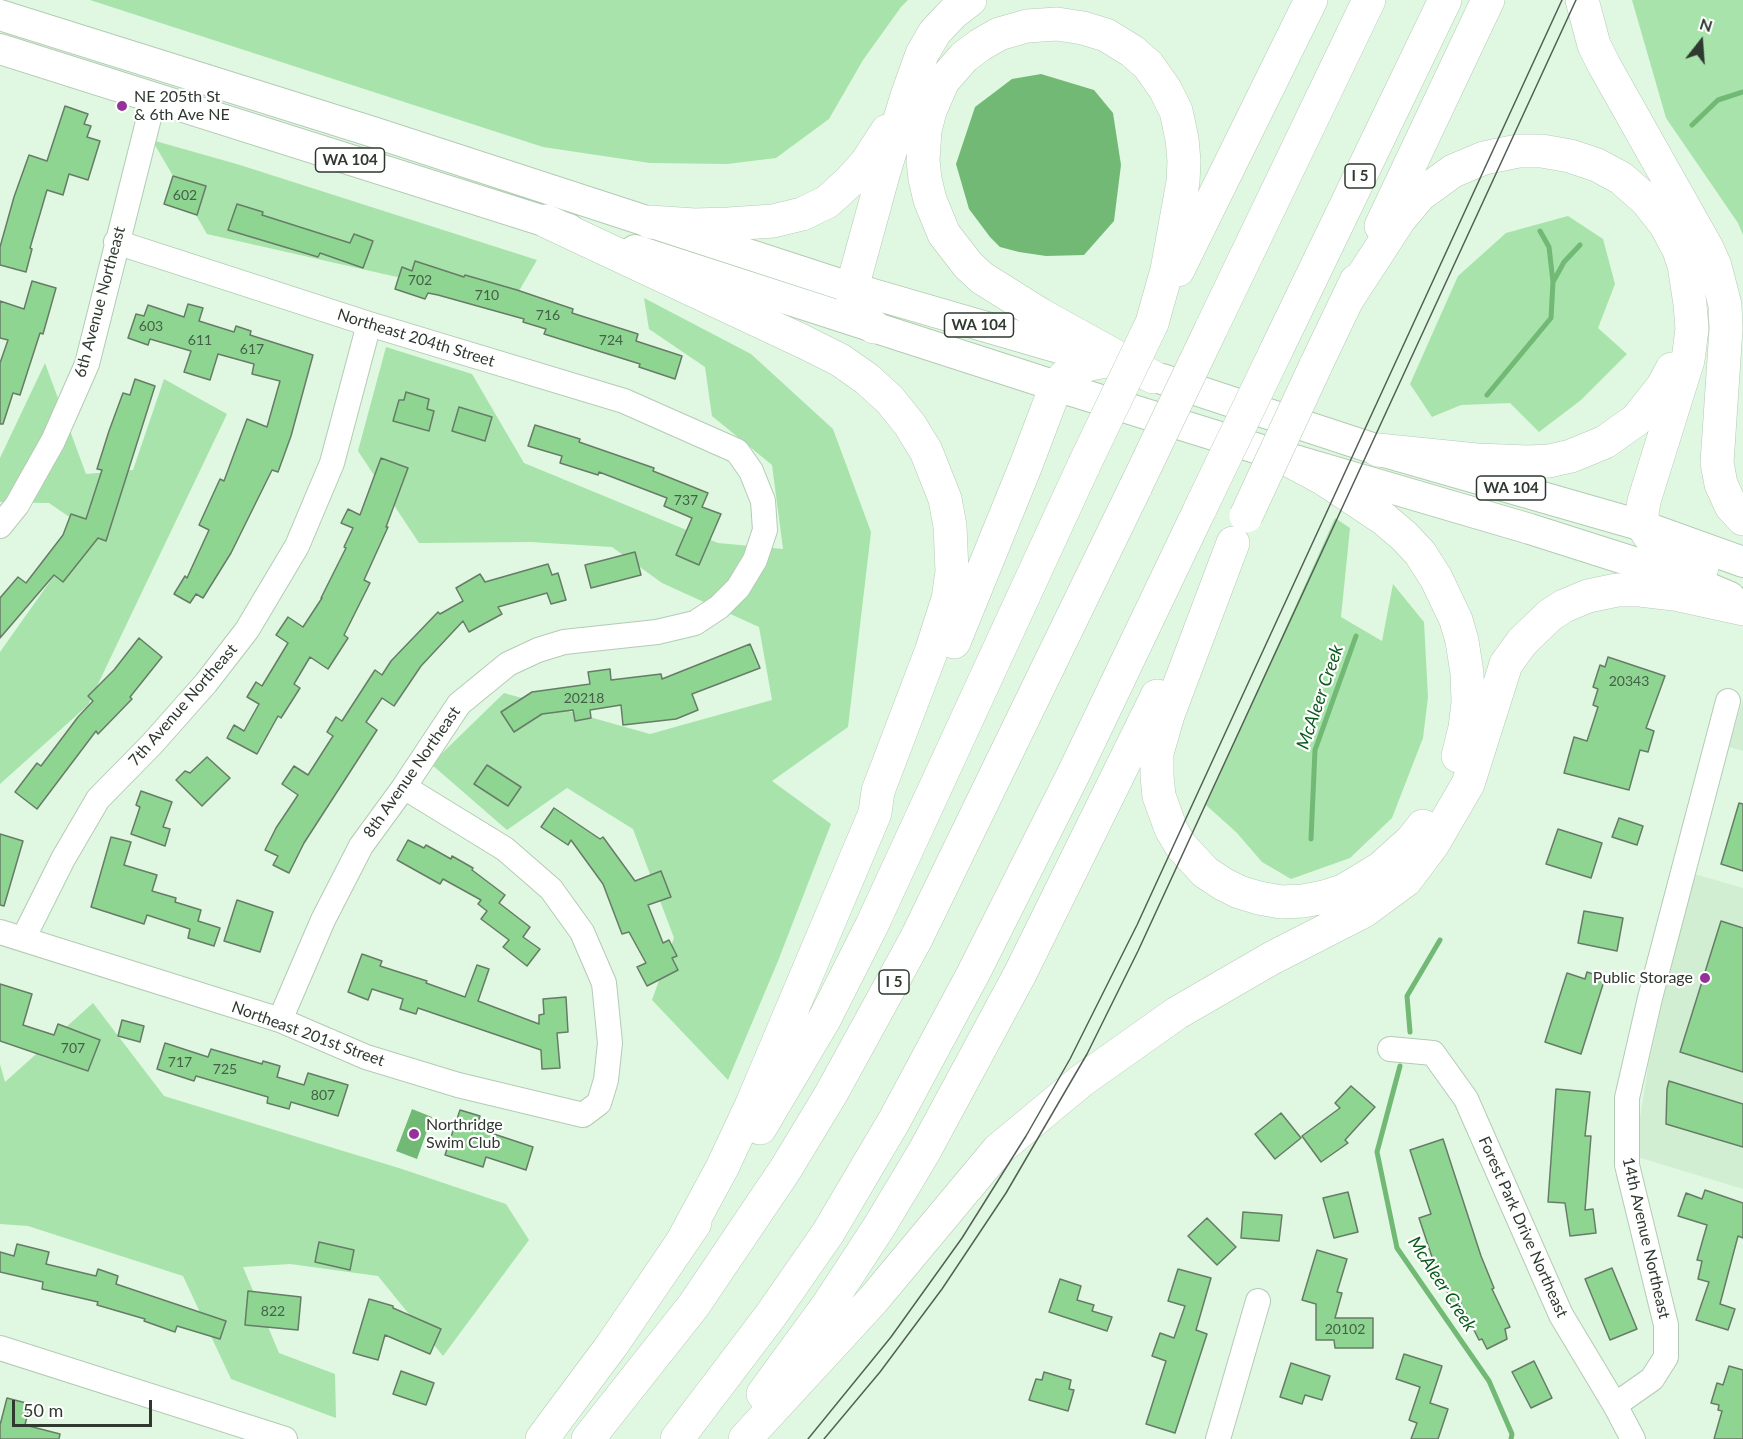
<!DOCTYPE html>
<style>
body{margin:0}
#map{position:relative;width:1743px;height:1439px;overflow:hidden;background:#e0f8e1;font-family:Lato,sans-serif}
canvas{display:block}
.north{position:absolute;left:1671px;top:12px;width:60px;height:60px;-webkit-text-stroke:4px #fff;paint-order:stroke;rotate:17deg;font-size:16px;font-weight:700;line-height:24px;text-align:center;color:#2f3930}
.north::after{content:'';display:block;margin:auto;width:21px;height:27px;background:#2f3930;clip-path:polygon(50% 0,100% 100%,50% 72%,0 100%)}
.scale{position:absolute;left:12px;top:1400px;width:140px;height:27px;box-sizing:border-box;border:3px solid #2f3930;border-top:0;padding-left:8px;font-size:18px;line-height:21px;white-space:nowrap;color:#2f3930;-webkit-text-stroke:4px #fff;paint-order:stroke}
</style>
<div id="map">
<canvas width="1743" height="1439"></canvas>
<div class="north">N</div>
<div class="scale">50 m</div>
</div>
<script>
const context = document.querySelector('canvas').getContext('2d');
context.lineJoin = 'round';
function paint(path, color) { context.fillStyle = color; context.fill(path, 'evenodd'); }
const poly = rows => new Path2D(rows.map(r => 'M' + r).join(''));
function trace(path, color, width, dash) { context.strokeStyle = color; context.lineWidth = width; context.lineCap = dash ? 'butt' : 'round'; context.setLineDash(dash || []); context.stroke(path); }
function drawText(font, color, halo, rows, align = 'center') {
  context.font = font + ' Lato,sans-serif'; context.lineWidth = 4.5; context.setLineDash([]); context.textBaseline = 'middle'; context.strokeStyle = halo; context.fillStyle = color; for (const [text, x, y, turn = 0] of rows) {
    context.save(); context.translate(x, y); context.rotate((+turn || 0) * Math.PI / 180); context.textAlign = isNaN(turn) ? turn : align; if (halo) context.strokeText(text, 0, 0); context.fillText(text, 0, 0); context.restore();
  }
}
paint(poly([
 [1743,699,1743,751,1729,747],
 [1691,873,1743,888,1743,1189,1634,1156,1648,1067]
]), '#d1eed2');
paint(poly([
 [90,0,908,0,901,7,863,60,829,119,776,158,727,164,650,163,543,147],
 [1632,0,1743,0,1743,235,1738,223,1666,118],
 [152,140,240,165,537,260,512,303,207,234],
 [1568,216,1603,239,1615,284,1598,328,1627,354,1581,400,1539,432,1510,403,1461,405,1432,417,1410,384,1458,276,1506,233],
 [644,298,751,354,833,429,871,532,848,727,772,781,831,824,778,961,728,1080,652,1000,674,938,633,829,567,788,507,830,431,764,504,693,650,734,772,700,759,627,662,583,612,547,531,542,419,543,358,451,386,347,472,374,524,463,718,543,783,549,772,465,712,416,705,367,649,329],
 [45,363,86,474,133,470,164,379,227,414,88,705,0,784,0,652,87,529,49,503,0,502,0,458],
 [1335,518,1350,528,1341,617,1382,641,1393,584,1424,622,1428,697,1423,738,1392,818,1350,858,1291,879,1262,862,1237,833,1206,805],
 [93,1003,164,1096,402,1169,506,1204,529,1240,443,1356,378,1276,290,1264,243,1267,279,1353,335,1374,336,1418,231,1379,183,1276,28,1226,0,1224,0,1064,5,1082]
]), '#a7e3aa');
paint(poly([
 [1041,74,1094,90,1113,113,1121,165,1114,221,1084,255,1046,256,1019,252,1000,247,990,237,969,209,956,164,975,107,1012,79],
 [412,1109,432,1117,417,1159,396,1151]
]), '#72b976');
trace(poly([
 [1692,125,1718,100,1743,92],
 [1553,282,1564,262,1580,245],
 [1487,395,1551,318,1553,282,1549,247,1540,231],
 [1311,839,1315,750,1356,636],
 [1410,1032,1407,996,1440,940],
 [1400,1066,1377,1152,1397,1248,1489,1381,1512,1434,1511,1439]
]), '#72b976', 5);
const building = poly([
 [65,106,88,114,84,124,91,126,87,137,100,141,88,180,69,174,63,195,47,190,30,248,32,249,26,272,0,265,0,247,14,197,29,155,47,161,65,106],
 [173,176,206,186,197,215,164,204,173,176],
 [237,204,263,212,262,215,350,243,354,234,373,241,363,268,320,253,318,257,228,230,237,204],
 [415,261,464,277,465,275,517,290,573,309,572,313,638,334,636,341,682,356,675,379,639,367,640,364,544,334,546,329,523,322,524,319,438,295,428,293,425,299,395,289,402,267,412,271,415,261],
 [32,281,56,288,43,334,40,333,20,395,13,393,3,424,0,424,0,363,8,340,0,338,0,301,24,309,32,281],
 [188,304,203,308,199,321,234,332,236,326,251,331,250,335,313,355,291,436,278,472,272,470,231,553,203,598,196,594,190,603,174,594,185,576,187,578,209,530,199,525,220,479,224,481,247,419,267,427,280,381,252,374,254,364,218,354,210,380,184,372,191,351,150,339,148,345,128,338,136,314,144,316,148,305,184,317,188,304],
 [135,379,155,386,106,541,98,538,63,582,54,575,0,638,0,598,18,577,26,583,63,535,71,514,86,519,102,470,97,469,109,431,123,393,130,395,135,379],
 [406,392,429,399,427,409,434,411,429,431,393,421,399,400,404,400,406,392],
 [459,407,492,417,485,441,452,431,459,407],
 [535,425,580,439,579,442,654,468,653,471,708,493,702,507,721,514,699,565,676,555,692,518,664,506,667,498,599,472,598,475,560,463,562,456,528,446,535,425],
 [381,458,408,468,386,527,388,527,364,580,370,583,344,635,348,638,328,669,310,657,294,684,300,688,281,718,278,716,257,754,227,738,234,725,244,731,259,704,247,697,256,682,262,686,288,643,276,635,288,617,303,627,322,598,321,598,346,548,344,547,353,528,341,523,348,509,360,515,381,458],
 [635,552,641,575,591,588,585,565,635,552],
 [548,564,552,575,558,573,566,600,551,604,547,593,498,607,502,614,469,632,463,621,421,666,394,706,382,698,366,722,377,730,304,843,289,873,273,865,278,856,265,850,276,828,298,795,282,784,294,766,308,775,333,736,327,732,336,717,342,721,375,670,382,675,391,661,438,612,440,614,463,601,456,588,480,574,485,582,548,564],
 [139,638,162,657,130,697,132,699,98,734,96,731,37,809,15,792,37,763,41,766,78,717,93,701,88,696,114,670,139,638],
 [750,644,760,668,692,694,698,710,676,719,623,725,621,705,590,710,591,718,575,721,573,710,542,714,514,732,501,712,532,692,590,684,588,672,610,669,611,680,661,674,662,679,750,644],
 [1608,657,1665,676,1646,728,1654,731,1648,752,1640,750,1629,790,1564,773,1574,737,1587,741,1598,707,1593,705,1598,689,1593,687,1600,665,1605,667,1608,657],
 [207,757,230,778,202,806,176,780,185,771,190,773,207,757],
 [487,765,521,787,508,806,474,784,487,765],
 [141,791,172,802,163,827,170,829,165,846,131,834,140,807,136,805,141,791],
 [1739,803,1743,804,1743,871,1721,864,1739,803],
 [554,808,600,839,603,837,635,881,661,871,671,897,648,905,663,943,669,940,677,956,672,958,678,970,647,986,637,967,646,963,629,932,622,934,603,884,571,840,568,845,541,827,554,808],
 [1619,818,1643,826,1637,845,1612,837,1619,818],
 [1558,829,1602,843,1591,878,1546,864,1558,829],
 [0,834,23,841,4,906,0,905,0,834],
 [111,837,131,842,124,865,157,875,152,891,176,898,175,902,201,910,198,921,220,928,214,946,188,938,190,929,147,915,144,924,91,907,111,837],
 [408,840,424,848,426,845,451,859,452,856,473,868,472,870,505,895,499,903,530,927,523,937,540,949,527,966,503,947,509,940,481,919,487,911,478,904,481,900,443,879,440,884,397,860,408,840],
 [237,900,273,912,260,952,224,941,237,900],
 [1584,911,1623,918,1617,951,1578,943,1584,911],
 [1721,921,1743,928,1743,1072,1680,1052,1721,921],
 [362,954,382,961,380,966,427,981,426,983,465,997,477,965,489,969,478,1001,539,1024,539,1015,544,1014,543,999,566,997,568,1032,557,1033,560,1068,542,1069,541,1050,418,1008,416,1014,400,1009,403,999,372,989,368,1000,348,992,362,954],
 [1587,972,1605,978,1581,1054,1545,1042,1567,973,1585,979,1587,972],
 [0,984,32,994,23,1025,54,1035,58,1024,100,1040,88,1071,0,1041,0,984],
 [122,1020,144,1026,140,1042,118,1036,122,1020],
 [165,1043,208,1057,211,1049,262,1064,263,1061,280,1066,277,1077,304,1085,308,1073,348,1085,338,1116,291,1102,289,1109,267,1103,268,1097,196,1076,194,1081,157,1069,165,1043],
 [1669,1081,1743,1104,1743,1147,1666,1124,1667,1089,1669,1081],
 [1351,1086,1375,1107,1345,1140,1348,1143,1321,1162,1302,1136,1340,1108,1335,1103,1351,1086],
 [1556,1089,1590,1092,1585,1136,1591,1136,1585,1210,1593,1209,1596,1233,1570,1236,1565,1203,1548,1202,1556,1089],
 [460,1110,480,1116,476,1128,533,1147,526,1170,486,1157,483,1167,445,1155,460,1110],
 [1281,1113,1301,1138,1275,1159,1255,1134,1281,1113],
 [1443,1139,1481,1256,1494,1288,1492,1289,1510,1327,1505,1329,1507,1339,1487,1349,1482,1339,1479,1340,1460,1302,1453,1305,1432,1257,1419,1218,1431,1214,1410,1150,1443,1139],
 [1705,1190,1743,1203,1743,1238,1738,1236,1720,1304,1735,1309,1728,1330,1696,1320,1709,1282,1698,1279,1702,1261,1697,1260,1707,1225,1678,1216,1686,1193,1702,1199,1705,1190],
 [1348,1192,1358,1232,1334,1238,1323,1198,1348,1192],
 [1243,1212,1282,1215,1279,1241,1241,1238,1243,1212],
 [1207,1218,1236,1247,1217,1265,1188,1236,1207,1218],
 [319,1242,354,1250,350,1270,315,1262,319,1242],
 [17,1244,49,1252,46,1264,96,1276,98,1269,118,1276,116,1284,226,1321,220,1339,177,1326,175,1332,144,1321,145,1319,97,1305,98,1302,42,1289,43,1282,0,1272,0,1252,14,1256,17,1244],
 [1317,1250,1347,1259,1337,1292,1342,1293,1335,1318,1373,1318,1373,1348,1335,1348,1334,1340,1316,1340,1316,1304,1302,1300,1317,1250],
 [1612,1268,1637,1329,1610,1340,1585,1279,1612,1268],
 [1178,1269,1211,1278,1196,1330,1207,1334,1175,1433,1146,1424,1166,1361,1152,1356,1160,1333,1174,1338,1185,1306,1168,1301,1178,1269],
 [1060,1279,1081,1286,1077,1300,1094,1305,1092,1311,1112,1317,1107,1331,1049,1312,1060,1279],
 [248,1291,301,1297,298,1330,245,1325,248,1291],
 [369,1299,393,1306,393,1308,441,1329,430,1354,385,1335,378,1360,353,1353,369,1299],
 [1404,1354,1442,1366,1430,1403,1448,1409,1438,1439,1411,1439,1417,1423,1409,1420,1420,1387,1396,1379,1404,1354],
 [1534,1361,1552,1398,1531,1408,1512,1372,1534,1361],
 [1291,1363,1330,1376,1322,1400,1305,1395,1302,1404,1280,1397,1291,1363],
 [1729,1366,1743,1370,1743,1439,1714,1439,1722,1411,1718,1410,1719,1405,1711,1403,1717,1383,1723,1385,1729,1366],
 [401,1371,434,1383,426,1405,393,1394,401,1371],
 [1044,1372,1071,1380,1069,1389,1074,1390,1068,1411,1029,1400,1036,1379,1042,1380,1044,1372],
 [7,1398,30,1404,25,1425,60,1434,59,1439,0,1439,0,1425,7,1398]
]);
paint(building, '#8dd591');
trace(building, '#677c67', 1.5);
const minor = poly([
 [116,242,369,324,624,401,737,451,751,471,763,501,765,530,755,560,738,588,719,607,695,623,657,632,564,642,538,650,508,664,459,704,404,787,361,846,323,920,280,1020],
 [0,526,17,505,53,441,87,364,154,98],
 [0,932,280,1020,366,1057,458,1085,583,1115,599,1103,606,1080,610,1043,604,983,582,932,551,889,505,849,404,787],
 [23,939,63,859,98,799,152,744,206,683,247,630,297,546,332,463,369,324],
 [1390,1049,1433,1053,1466,1099,1561,1315,1615,1405,1633,1439],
 [0,1348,285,1439],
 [1615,1405,1652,1379,1666,1357,1666,1325,1627,1165,1627,1098,1650,998,1728,701],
 [1218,1439,1258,1301]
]);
const major = poly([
 [0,15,373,132,852,288,1114,364],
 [0,49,569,229],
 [635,250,1056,386,1281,456,1530,529,1690,580,1730,597],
 [1162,379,1378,450,1643,526,1743,562]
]);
const highway = poly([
 [1582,0,1594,45,1604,65,1707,248,1715,266,1725,305,1726,329,1717,463,1721,484,1731,506,1743,519],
 [546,221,804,342,840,360,867,379,890,400,910,425,926,451,945,499,950,526,952,572,948,599,931,652,878,791,875,813,752,1104,722,1168,683,1240],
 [650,222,694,225,728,224,773,221,802,214,827,202,850,181,866,163,887,131],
 [1381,226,1488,0],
 [1178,270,1311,0],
 [1347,300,1399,220,1420,195,1453,171,1484,158,1518,151,1542,151,1570,156,1597,165,1621,178,1646,200,1665,224,1679,250,1684,265,1690,304,1692,329,1688,360,1644,501,1642,514,1643,526,1650,537,1659,544,1692,555,1702,567],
 [1152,323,1167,270,1183,182,1184,161,1182,139,1176,111,1165,89,1148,65,1132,51,1106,35,1083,28,1057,24,1027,26,999,34,980,45,964,57,943,81,930,111,925,130,923,160,925,179,930,200,944,234,968,265,982,278,1041,315,1153,377],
 [874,327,862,318,857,309,853,299,852,288,883,175,907,96,922,54,935,32,953,13,970,0],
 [1211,329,1369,0],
 [1275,353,1445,0],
 [1315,367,1356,281],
 [1378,450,1477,460,1528,462,1549,461,1571,456,1605,442,1636,420,1663,386,1672,369],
 [1281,456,1324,479,1384,519,1404,536,1420,553,1436,578,1456,620,1462,641,1467,673,1468,703,1465,728,1458,756],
 [1233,543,1168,715,1157,753,1157,776,1159,796,1171,829,1181,846,1205,872,1223,884,1239,892,1259,898,1281,902,1303,901,1324,897,1343,891,1381,868,1411,841,1423,826],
 [954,642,1026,465,1056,386,1065,376,1075,370,1090,364,1106,361],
 [760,1128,825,1018,872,925,1084,465],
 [763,1394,828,1305,879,1227,924,1152,1020,974,1157,696],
 [542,1439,612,1345,695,1223],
 [588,1439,694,1305,785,1170,831,1094,916,939,1136,486],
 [677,1439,771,1315,828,1233,894,1121,973,974,1073,775,1201,507],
 [745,1439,873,1300,998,1150,1081,1081,1177,1013,1272,958,1364,911,1406,880,1433,844,1468,784,1506,664,1522,642,1550,615,1564,606,1588,596,1617,590,1640,590,1674,594,1743,609]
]);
trace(minor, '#b3cbb4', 26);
trace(major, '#b3cbb4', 32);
trace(highway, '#b3cbb4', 34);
trace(minor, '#fff', 24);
trace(major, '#fff', 30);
trace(highway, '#fff', 33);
trace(poly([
 [808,1439,891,1337,962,1238,1026,1136,1070,1059,1137,925,1562,0],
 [824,1439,880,1372,942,1289,1006,1193,1087,1054,1138,951,1576,0]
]), '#536054', 1.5);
const highwayBridge = poly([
 [1084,465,1152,323],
 [1136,486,1211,329],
 [1201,507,1275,353],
 [1246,516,1315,367]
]);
trace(highwayBridge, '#b3cbb4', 34, []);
trace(highwayBridge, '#fff', 33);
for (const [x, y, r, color] of [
 [122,106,6,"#94329a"],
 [1705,978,6,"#94329a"],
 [414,1134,6,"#94329a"]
]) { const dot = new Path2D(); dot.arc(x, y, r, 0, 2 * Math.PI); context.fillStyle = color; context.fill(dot); trace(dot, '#fff', 2); }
drawText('14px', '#466048', null, [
 ["602",185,195],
 ["702",420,280],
 ["710",487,295],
 ["716",548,315],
 ["603",151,326],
 ["611",200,340],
 ["724",611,340],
 ["617",252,349],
 ["737",686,500],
 ["20343",1629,681],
 ["20218",584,698],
 ["707",73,1048],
 ["717",180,1062],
 ["725",225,1069],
 ["807",323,1095],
 ["822",273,1311],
 ["20102",1345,1329]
]);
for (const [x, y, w] of [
 [350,160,69],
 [1360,176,30],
 [979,325,69],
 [1511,488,69],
 [894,982,30]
]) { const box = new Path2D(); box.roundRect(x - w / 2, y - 12, w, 24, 4.5); context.fillStyle = '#fff'; context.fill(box); trace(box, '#2f3930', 1.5); }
drawText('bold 15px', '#2f3930', null, [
 ["WA 104",350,160],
 ["I 5",1360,176],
 ["WA 104",979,325],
 ["WA 104",1511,488],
 ["I 5",894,982]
]);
drawText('16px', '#2f3930', '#fff', [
 ["NE 205th St",134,97],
 ["& 6th Ave NE",134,115],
 ["Public Storage",1693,978,"right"],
 ["Northridge",426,1125],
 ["Swim Club",426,1143]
], 'left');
drawText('16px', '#2f3930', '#fff', [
 ["6th Avenue Northeast",100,302,-75],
 ["Northeast 204th Street",416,338,17],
 ["7th Avenue Northeast",183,705,-49],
 ["8th Avenue Northeast",412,772,-55],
 ["Northeast 201st Street",308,1034,20],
 ["Forest Park Drive Northeast",1523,1227,66],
 ["14th Avenue Northeast",1646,1238,77]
]);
drawText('italic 18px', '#0a5a1b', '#fff', [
 ["McAleer Creek",1320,697,-71],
 ["McAleer Creek",1442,1284,57]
]);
</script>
